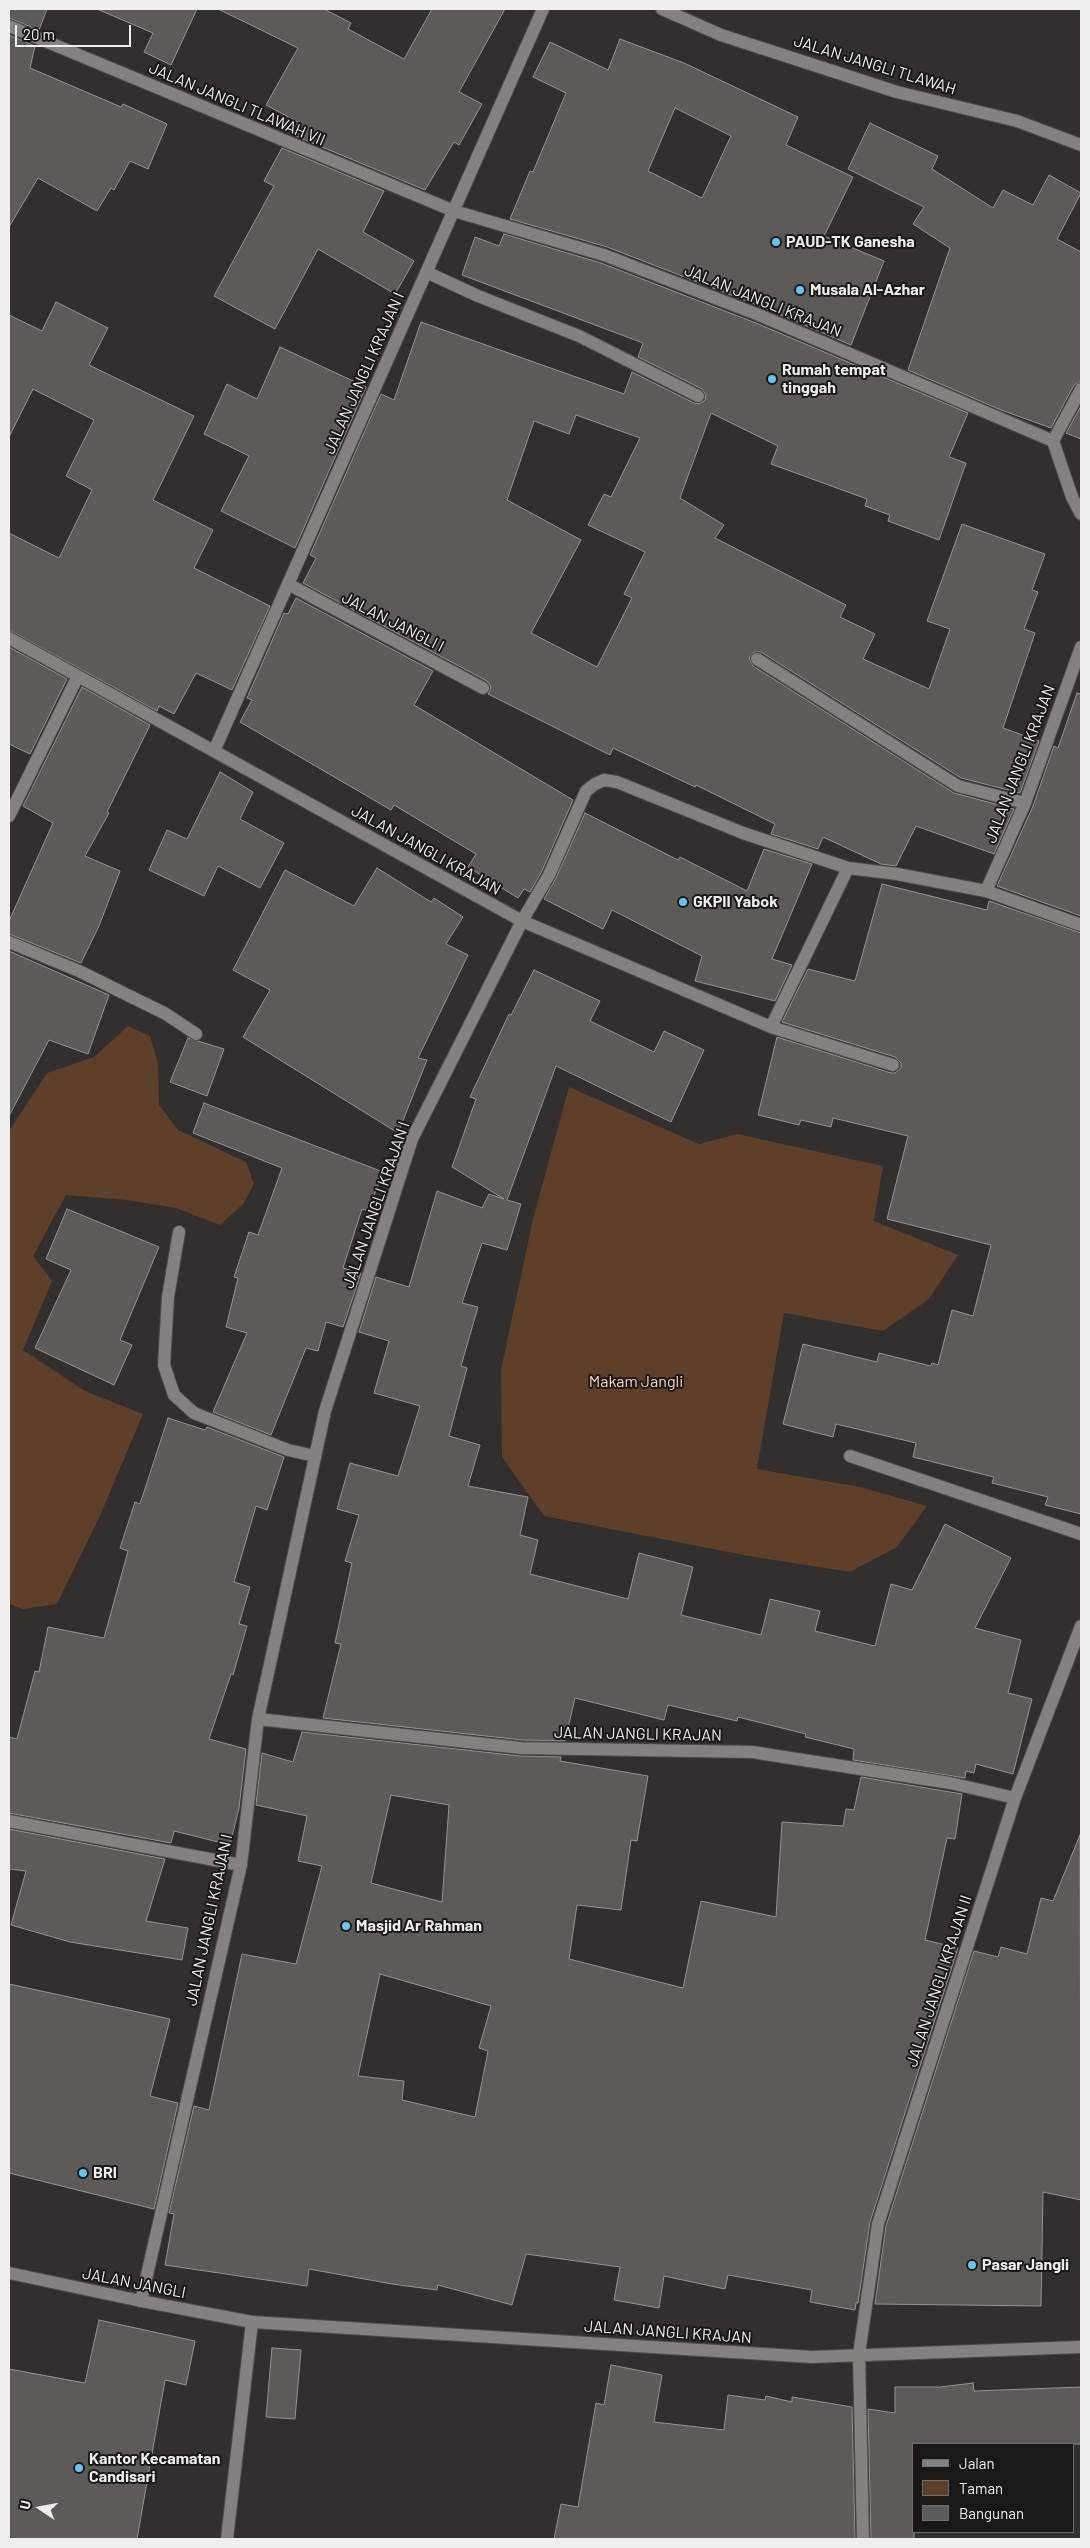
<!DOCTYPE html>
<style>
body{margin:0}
#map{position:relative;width:1090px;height:2548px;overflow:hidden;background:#322f2e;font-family:Barlow,sans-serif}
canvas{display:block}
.frame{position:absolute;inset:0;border:10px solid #f1efee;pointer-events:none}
.legend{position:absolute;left:912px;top:2443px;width:162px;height:90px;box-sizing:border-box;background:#191817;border:1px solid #6f6e6d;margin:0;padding:6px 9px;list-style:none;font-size:15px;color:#f1efee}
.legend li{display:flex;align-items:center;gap:10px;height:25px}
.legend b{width:25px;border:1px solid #6f6e6d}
.north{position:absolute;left:15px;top:2483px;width:50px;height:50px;-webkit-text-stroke:4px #191817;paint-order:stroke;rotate:282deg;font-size:14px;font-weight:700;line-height:20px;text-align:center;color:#f1efee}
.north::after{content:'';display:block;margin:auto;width:18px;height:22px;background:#f1efee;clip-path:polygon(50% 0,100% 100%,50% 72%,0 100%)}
.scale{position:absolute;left:15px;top:25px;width:116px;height:22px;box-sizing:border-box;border:2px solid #f1efee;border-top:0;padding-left:6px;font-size:15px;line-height:18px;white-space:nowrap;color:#f1efee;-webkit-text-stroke:4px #191817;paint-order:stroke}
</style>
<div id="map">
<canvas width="1090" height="2548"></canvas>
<div class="frame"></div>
<ul class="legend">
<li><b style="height:6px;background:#84817f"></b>Jalan</li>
<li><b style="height:14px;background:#5e3f2a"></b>Taman</li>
<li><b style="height:14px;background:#5d5a58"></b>Bangunan</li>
</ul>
<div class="north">U</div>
<div class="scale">20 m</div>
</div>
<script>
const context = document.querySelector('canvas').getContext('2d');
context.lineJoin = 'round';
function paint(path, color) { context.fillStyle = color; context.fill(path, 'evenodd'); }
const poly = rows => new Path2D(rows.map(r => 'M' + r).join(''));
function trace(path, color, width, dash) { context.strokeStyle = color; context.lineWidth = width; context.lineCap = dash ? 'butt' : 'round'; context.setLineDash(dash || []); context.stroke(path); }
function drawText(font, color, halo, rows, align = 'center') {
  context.font = font + ' Barlow,sans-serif'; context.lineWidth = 4; context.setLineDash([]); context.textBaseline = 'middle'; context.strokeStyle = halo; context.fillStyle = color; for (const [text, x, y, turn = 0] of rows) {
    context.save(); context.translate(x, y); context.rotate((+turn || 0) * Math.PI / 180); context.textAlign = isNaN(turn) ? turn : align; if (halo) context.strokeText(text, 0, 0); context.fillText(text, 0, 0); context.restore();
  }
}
paint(poly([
 [128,1026,150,1036,158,1063,159,1105,178,1130,246,1162,254,1184,243,1204,220,1225,176,1208,127,1200,66,1195,33,1256,52,1281,23,1350,85,1391,143,1414,99,1518,57,1604,23,1609,9,1604,9,1131,47,1073,94,1057],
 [569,1087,699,1144,737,1134,883,1166,874,1221,958,1255,929,1299,883,1331,784,1313,757,1469,860,1487,927,1506,897,1547,850,1572,749,1556,544,1516,502,1457,501,1370,533,1219]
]), '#5e3f2a');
const building = poly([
 [9,9,47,9,39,30,9,18,9,9],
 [97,9,197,9,171,65,144,52,153,33,97,9],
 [218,9,324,9,351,23,348,29,404,59,432,9,505,9,459,92,482,104,459,145,454,142,425,190,291,134,298,122,266,105,298,48,218,9],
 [9,35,35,46,30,68,121,107,123,104,167,124,148,169,130,161,114,190,111,188,97,211,38,178,9,227,9,35],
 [620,39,684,63,798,117,786,145,853,177,824,236,884,261,851,345,762,307,607,247,510,219,530,171,533,172,566,93,533,77,550,42,608,70,620,39],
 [675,108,731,136,702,198,648,171,675,108],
 [870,123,938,156,932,169,993,208,1003,190,1033,205,1049,175,1081,193,1057,239,1081,252,1081,381,1074,385,1051,428,1001,410,908,370,950,248,913,224,924,207,848,169,870,123],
 [282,148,384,191,363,232,414,261,395,294,318,249,275,329,214,296,274,186,264,181,282,148],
 [504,234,601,263,756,323,968,413,949,457,966,463,939,540,888,521,890,515,865,506,867,499,771,464,778,446,711,413,680,498,724,525,715,538,846,605,840,617,875,634,863,659,929,689,950,629,927,621,962,524,1045,554,1032,590,1038,592,1024,629,1035,633,1003,728,1039,741,1020,793,961,778,761,652,754,652,749,658,753,666,954,793,1014,809,994,854,916,826,896,866,881,864,823,837,818,849,771,834,775,824,696,785,695,787,613,748,610,755,488,694,491,687,487,681,303,583,316,558,310,555,381,394,394,400,421,322,624,394,632,372,694,403,699,404,705,400,706,395,702,389,638,357,643,343,462,275,475,237,499,246,504,234],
 [576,415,640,438,611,497,604,494,588,525,645,552,624,594,632,598,597,667,531,633,581,540,507,500,534,421,569,434,576,415],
 [56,302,108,328,89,365,194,416,153,500,213,530,194,568,270,606,232,690,196,673,174,714,159,706,157,711,9,630,9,533,59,558,92,490,66,476,94,420,33,389,9,437,9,315,42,331,56,302],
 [280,347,366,387,295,548,221,511,249,456,204,434,227,384,257,399,280,347],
 [1081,406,1081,439,1066,433,1081,406],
 [296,598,433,671,414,705,573,800,542,871,530,892,524,889,518,898,468,867,476,854,394,805,391,810,240,722,252,700,247,698,284,613,288,614,296,598],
 [9,647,67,679,30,754,9,744,9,647],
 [82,687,150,725,107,812,109,813,85,856,120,871,99,926,81,963,9,934,9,921,53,823,23,806,82,687],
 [1077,693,1081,694,1081,916,997,886,1033,806,1054,746,1058,748,1077,693],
 [220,772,253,792,240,819,284,843,260,888,218,866,204,896,149,870,167,830,187,839,220,772],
 [585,813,678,860,680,857,747,891,764,849,812,864,772,959,792,965,775,1001,695,981,702,956,612,910,603,929,544,899,556,878,585,813],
 [377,868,431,902,434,898,463,917,446,944,468,955,418,1058,427,1060,398,1133,243,1037,270,990,233,970,285,870,354,906,377,868],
 [882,884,987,910,989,901,1081,933,1081,1514,1045,1505,1048,1497,992,1483,994,1477,913,1457,916,1443,836,1424,833,1437,783,1424,803,1344,877,1362,879,1353,931,1366,932,1363,938,1365,952,1310,973,1316,991,1245,887,1219,908,1136,833,1118,831,1127,801,1120,799,1125,758,1115,777,1037,891,1073,895,1073,901,1068,901,1063,895,1057,782,1022,808,969,855,981,882,884],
 [9,951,109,995,88,1054,49,1040,9,1116,9,951],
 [534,970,600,1001,590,1021,654,1052,664,1031,704,1050,671,1122,556,1066,507,1200,521,1204,507,1250,482,1243,462,1303,478,1307,461,1366,467,1368,449,1436,480,1445,468,1486,528,1497,520,1535,538,1540,530,1574,628,1599,639,1553,693,1567,681,1615,761,1635,770,1599,820,1611,815,1631,875,1646,891,1584,912,1590,945,1524,1011,1558,975,1628,1021,1640,1008,1693,1032,1699,1013,1774,976,1764,974,1773,966,1771,965,1778,853,1760,854,1749,805,1737,806,1734,738,1717,737,1721,668,1705,664,1720,575,1698,565,1741,522,1740,323,1718,341,1644,335,1643,352,1563,345,1561,359,1515,337,1509,350,1463,398,1476,420,1406,374,1393,389,1341,359,1332,376,1277,409,1287,437,1191,482,1208,489,1194,504,1199,452,1167,476,1099,470,1097,509,1014,511,1015,534,970],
 [188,1038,224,1049,207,1096,170,1082,188,1038],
 [204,1103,383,1172,368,1211,362,1209,343,1268,361,1273,343,1327,326,1322,318,1351,306,1348,271,1435,213,1412,247,1333,226,1327,238,1278,234,1277,249,1232,258,1235,282,1168,193,1133,204,1103],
 [67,1209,159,1247,120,1340,132,1345,114,1385,35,1348,71,1270,46,1259,67,1209],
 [168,1418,205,1430,207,1427,284,1457,267,1510,256,1506,234,1582,250,1587,239,1624,247,1626,233,1675,231,1674,209,1739,246,1749,239,1808,230,1845,174,1831,171,1843,9,1813,9,1737,17,1739,35,1671,39,1672,48,1627,104,1638,128,1551,120,1548,135,1502,140,1504,168,1418],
 [302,1732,520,1756,561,1757,560,1761,648,1776,637,1841,631,1840,621,1910,577,1905,569,1959,683,1988,701,1901,776,1917,782,1822,843,1826,846,1809,854,1810,861,1777,962,1794,955,1839,947,1838,925,1940,958,1948,870,2222,858,2303,856,2303,855,2310,810,2302,812,2290,728,2275,725,2289,664,2276,659,2308,614,2300,620,2267,526,2254,512,2305,438,2285,437,2290,392,2284,309,2269,307,2286,165,2265,174,2214,169,2213,194,2106,209,2110,242,1954,296,1964,322,1866,298,1861,307,1816,256,1805,262,1753,293,1762,302,1732],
 [391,1795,449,1805,442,1902,371,1883,391,1795],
 [380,1974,491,2006,479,2048,488,2051,475,2117,402,2100,404,2081,358,2076,380,1974],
 [9,1829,165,1859,146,1921,188,1928,182,1960,70,1942,11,1925,26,1871,9,1869,9,1829],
 [1080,1835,1081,2200,1043,2192,1041,2306,875,2304,886,2226,974,1951,998,1957,1001,1947,1027,1954,1041,1898,1053,1901,1080,1835],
 [9,1984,170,2019,150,2096,178,2103,154,2209,9,2173,9,1984],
 [99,2320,195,2341,186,2385,165,2380,137,2539,9,2539,9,2369,85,2383,99,2320],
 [272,2348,301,2350,295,2419,266,2417,272,2348],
 [611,2365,662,2375,654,2422,724,2430,728,2395,765,2400,766,2396,792,2402,792,2397,852,2407,855,2539,554,2539,561,2504,578,2507,596,2403,604,2405,611,2365],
 [973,2383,974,2391,1081,2387,1081,2444,914,2444,914,2539,871,2539,868,2409,895,2413,895,2387,940,2387,973,2383]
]);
paint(building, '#5d5a58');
trace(building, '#969391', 1);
const minor = poly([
 [662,9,721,35,897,92,1017,121,1081,145],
 [9,26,454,211,604,255,759,315,1053,441,1072,497,1081,514],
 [426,272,478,296,579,336,698,396],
 [1053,441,1081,389],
 [288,584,483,688],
 [9,638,522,921,771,1027,848,868,897,874,986,891,1081,925],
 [757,659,958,786,1025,803],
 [214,751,543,9],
 [9,816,78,676],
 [986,891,1025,803,1081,647],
 [9,942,79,971,166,1014,196,1034],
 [771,1027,893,1065],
 [179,1232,168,1297,164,1365,174,1395,194,1413,288,1450,315,1456],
 [850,1456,1081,1534],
 [258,1719,521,1748,752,1752,950,1783,1015,1798],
 [9,1821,241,1865],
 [141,2301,241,1865,258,1719,325,1411,412,1139,522,921,549,875,586,791,595,784,604,780,617,782,743,833,848,868],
 [227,2539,252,2322],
 [863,2539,859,2354,878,2224,1015,1798,1081,1626]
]);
const tertiary = poly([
 [9,2273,141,2301,252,2322,812,2357,1081,2347]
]);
trace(minor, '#4e4b4a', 14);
trace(tertiary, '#4e4b4a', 14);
trace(minor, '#84817f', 12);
trace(tertiary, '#84817f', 12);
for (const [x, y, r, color] of [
 [776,242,5,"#6bc3f2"],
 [800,290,5,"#6bc3f2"],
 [772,379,5,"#6bc3f2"],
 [683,902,5,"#6bc3f2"],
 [346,1926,5,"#6bc3f2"],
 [83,2173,5,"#6bc3f2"],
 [972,2265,5,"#6bc3f2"],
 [79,2468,5,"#6bc3f2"]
]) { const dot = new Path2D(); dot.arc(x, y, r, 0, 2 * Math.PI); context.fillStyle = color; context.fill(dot); trace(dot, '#191817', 2); }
drawText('16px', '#f1efee', '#191817', [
 ["JALAN JANGLI TLAWAH",875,65,17],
 ["JALAN JANGLI TLAWAH VII",237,104,23],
 ["JALAN JANGLI KRAJAN",763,301,22],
 ["JALAN JANGLI KRAJAN I",364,373,-66],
 ["JALAN JANGLI I",393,622,27],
 ["JALAN JANGLI KRAJAN",1020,764,-69],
 ["JALAN JANGLI KRAJAN",426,850,29],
 ["JALAN JANGLI KRAJAN I",376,1205,-71],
 ["JALAN JANGLI KRAJAN",638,1734,1],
 ["JALAN JANGLI KRAJAN I",209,1920,-78],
 ["JALAN JANGLI KRAJAN II",939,1981,-72],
 ["JALAN JANGLI",134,2283,11],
 ["JALAN JANGLI KRAJAN",668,2332,4]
]);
drawText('bold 16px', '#f1efee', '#191817', [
 ["PAUD-TK Ganesha",786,242],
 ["Musala Al-Azhar",810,290],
 ["Rumah tempat",782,370],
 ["tinggah",782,388],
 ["GKPII Yabok",693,902],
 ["Masjid Ar Rahman",356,1926],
 ["BRI",93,2173],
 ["Pasar Jangli",982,2265],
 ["Kantor Kecamatan",89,2459],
 ["Candisari",89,2477]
], 'left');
drawText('16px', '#ffd7be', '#191817', [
 ["Makam Jangli",636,1382]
]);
</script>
